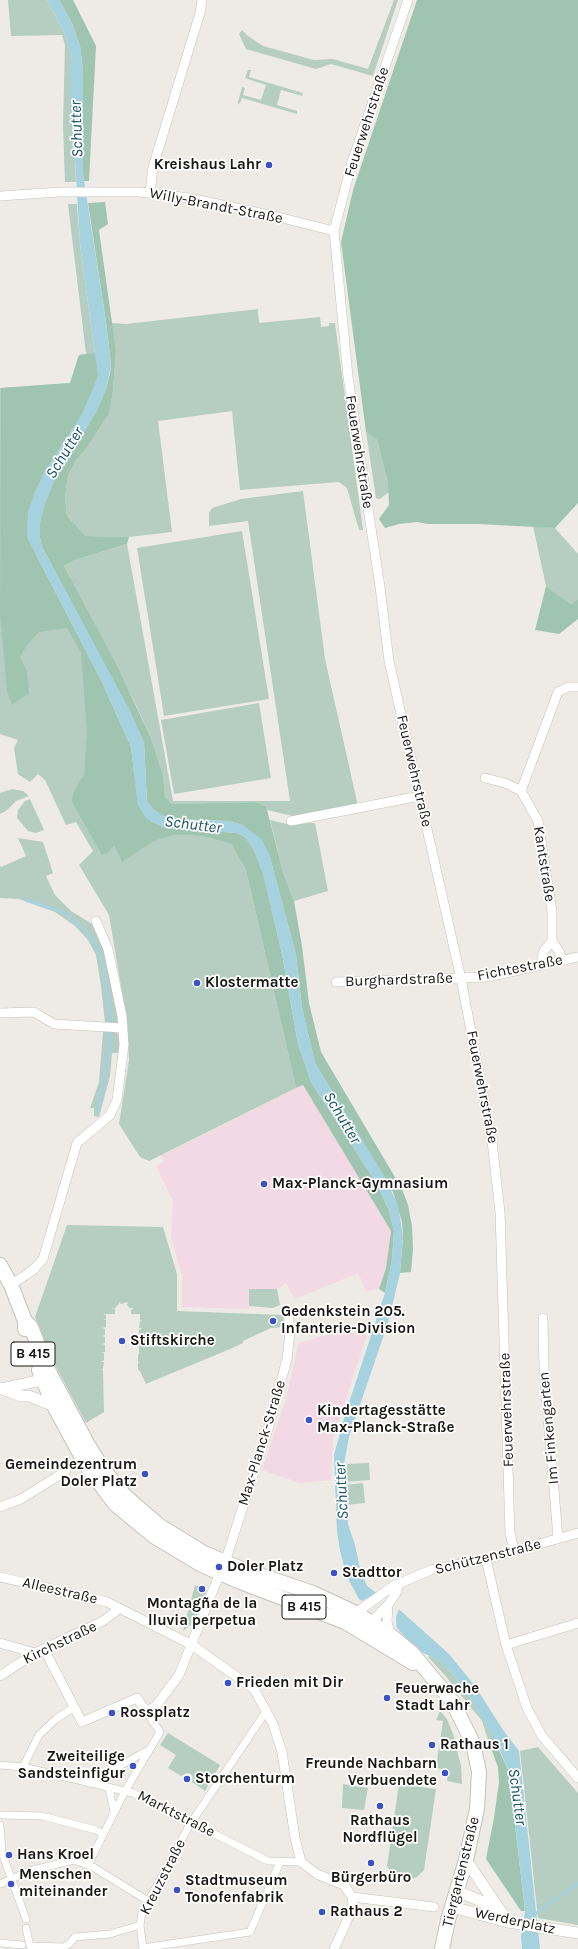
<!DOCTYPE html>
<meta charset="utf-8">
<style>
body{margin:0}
canvas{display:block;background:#eeeae6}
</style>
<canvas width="578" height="1949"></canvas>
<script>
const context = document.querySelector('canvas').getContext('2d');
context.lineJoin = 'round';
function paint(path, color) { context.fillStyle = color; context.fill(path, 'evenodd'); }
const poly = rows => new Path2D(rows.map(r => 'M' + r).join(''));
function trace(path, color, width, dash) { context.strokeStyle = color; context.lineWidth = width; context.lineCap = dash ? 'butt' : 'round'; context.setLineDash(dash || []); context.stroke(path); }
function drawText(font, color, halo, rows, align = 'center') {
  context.font = font + ' Karla,sans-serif'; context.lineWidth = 3.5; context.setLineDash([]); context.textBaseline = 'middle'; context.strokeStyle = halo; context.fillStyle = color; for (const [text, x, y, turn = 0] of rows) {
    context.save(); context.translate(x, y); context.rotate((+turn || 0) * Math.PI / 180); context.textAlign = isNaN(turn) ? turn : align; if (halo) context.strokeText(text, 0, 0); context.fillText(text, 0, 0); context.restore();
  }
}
paint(poly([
 [303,1085,391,1231,386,1268,379,1289,366,1291,358,1273,295,1299,286,1283,277,1289,249,1289,249,1308,247,1309,182,1307,182,1275,171,1237,173,1201,156,1166,164,1162,160,1154,165,1154],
 [340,1331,367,1335,333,1438,331,1480,300,1483,262,1470,285,1402,299,1343]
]), '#f2d9e3');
paint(poly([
 [8,0,47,0,65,34,72,60,71,74,76,182,65,182,63,126,65,45,62,35,11,36],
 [394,0,398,0,373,76,331,64,316,69,246,49,239,34,242,30,248,36,263,46,314,60,333,59,368,69],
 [248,70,251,70,249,77,303,93,302,96,281,90,277,105,297,111,297,114,242,98,239,105,238,102,242,87,245,88,243,95,261,100,266,85,245,78],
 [68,204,77,204,80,244,98,376,34,554,102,682,157,840,173,835,202,836,231,844,246,870,296,1088,149,1161,140,1157,119,1124,129,1060,127,1022,109,915,79,865,93,851,76,822,66,825,45,780,38,774,30,782,18,774,14,748,18,740,0,734,0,388,70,383,79,355,86,354],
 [258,309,259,323,320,317,321,327,329,326,329,323,335,323,363,530,359,530,347,488,339,482,240,490,232,411,158,421,172,532,129,537,86,536,67,516,65,497,68,476,76,460,84,452,109,414,113,391,116,351,111,323,126,324],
 [366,432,377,440,388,483,389,492,380,499,376,498],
 [303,491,325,659,358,806,313,814,293,816,267,810,266,806,255,802,172,804,165,797,163,775,151,738,135,703,64,566,75,560,127,544,173,801,290,801,248,521,209,526,209,513,212,508,241,499],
 [533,526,555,528,578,554,578,599,571,604,546,586],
 [242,531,269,699,164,716,137,548],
 [259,703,271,778,174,794,161,720],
 [12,789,23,791,29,796,16,801,6,811,0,814,0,793],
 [30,799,44,830,36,833,28,831,17,818,18,810,25,801],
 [270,820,287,824,315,823,328,891,294,901,283,872],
 [18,838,43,842,53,873,46,876,55,895,71,911,92,924,103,941,119,1019,118,1024,105,1023,101,986,96,955,88,940,75,926,55,912,19,899,0,898,0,865,1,867,26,856],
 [103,1032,115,1032,119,1035,120,1053,112,1053,110,1076,99,1117,94,1116,94,1108,90,1108,99,1082],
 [67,1225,163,1227,177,1274,177,1311,283,1315,284,1327,271,1328,243,1341,243,1343,230,1349,146,1384,140,1371,138,1370,138,1363,140,1362,138,1362,138,1354,140,1354,139,1353,139,1346,141,1345,139,1345,139,1338,141,1337,139,1337,139,1330,142,1328,139,1328,140,1321,142,1320,140,1320,140,1314,131,1314,131,1310,134,1308,130,1308,127,1305,128,1302,121,1304,119,1302,119,1304,115,1308,112,1308,115,1309,115,1314,103,1314,106,1315,106,1319,103,1319,106,1320,106,1327,102,1328,105,1329,105,1335,102,1336,105,1337,105,1343,102,1344,105,1345,105,1352,101,1352,104,1353,104,1360,101,1362,104,1362,103,1369,101,1369,103,1370,104,1412,86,1423,55,1365,35,1317],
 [249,1289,277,1289,280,1305,273,1308,249,1306],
 [369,1463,370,1480,343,1482,344,1464],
 [363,1483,365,1503,346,1505,344,1485],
 [195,1585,207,1590,194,1622,183,1631],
 [430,1656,437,1659,452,1673,467,1693,493,1737,489,1743,482,1721,443,1673,428,1657],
 [440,1711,447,1719,453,1734,461,1766,462,1784,447,1781,448,1770,436,1768,443,1721,436,1720],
 [168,1733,220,1765,205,1791,192,1782,193,1778,191,1774,187,1773,181,1776,168,1768,176,1755,160,1745],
 [538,1747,578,1793,578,1925,538,1918,520,1751],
 [343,1784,368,1788,364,1810,342,1808],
 [399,1784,436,1789,424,1870,417,1877,409,1880,399,1879,392,1874,387,1866]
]), '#b5cec1');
paint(poly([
 [59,0,73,0,96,46,89,181,84,181,83,174,83,70,80,46,72,23],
 [417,0,578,0,578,503,555,528,477,524,428,524,417,522,399,524,385,528,379,519,389,505,388,483,377,440,366,432,341,242,353,190],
 [105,202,108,224,99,230,116,351,113,391,109,414,84,452,76,460,68,476,65,497,67,516,86,536,129,537,127,544,75,560,64,566,117,666,151,738,163,775,165,797,172,804,255,802,266,806,283,872,294,901,302,946,309,1003,321,1052,402,1189,408,1205,412,1226,413,1249,411,1272,400,1273,403,1237,402,1222,393,1192,315,1063,302,1008,296,955,269,854,243,825,228,821,170,819,159,814,152,808,147,801,144,743,130,712,42,547,40,538,40,523,45,504,54,481,96,412,106,389,110,373,111,365,106,322,88,203],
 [96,353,98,376,96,384,82,414,44,473,35,492,28,512,27,537,102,682,131,747,138,805,147,819,165,828,238,833,246,838,254,850,263,873,282,954,298,1044,306,1067,311,1082,377,1184,389,1211,394,1231,392,1260,385,1293,379,1289,386,1268,391,1231,303,1085,296,1088,246,870,231,844,202,836,173,835,152,842,122,862,114,845,108,853,102,855,72,802,73,793,84,775,87,733,81,653,67,628,39,632,27,645,20,657,27,672,29,693,12,705,7,691,0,613,1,388,70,383,79,355],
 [546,586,571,604,578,599,578,619,559,634,535,630],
 [493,1737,509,1772,525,1911,521,1911,486,1859,494,1818,499,1782,498,1767,489,1743]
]), '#9fc5b1');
paint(poly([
 [47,0,59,0,72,23,80,46,83,70,83,174,106,322,111,365,106,389,96,412,54,481,45,504,40,523,40,539,42,547,130,711,144,743,147,801,152,808,159,814,170,819,228,821,243,825,262,840,269,854,296,955,302,1008,315,1063,385,1177,398,1205,403,1237,400,1273,388,1323,349,1437,344,1464,343,1482,348,1524,355,1545,361,1573,367,1586,401,1611,449,1654,475,1686,503,1730,519,1751,540,1949,522,1949,521,1936,525,1911,509,1772,498,1746,467,1693,452,1673,437,1659,423,1653,409,1641,395,1626,359,1599,347,1577,340,1551,337,1531,334,1455,345,1415,385,1293,392,1260,394,1231,389,1211,377,1184,311,1082,306,1067,298,1044,282,954,263,874,254,850,246,838,238,833,165,828,147,819,138,805,131,747,102,682,27,537,28,512,35,492,44,473,82,414,98,376,80,244,70,74,72,60,65,34]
]), '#a6d1df');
paint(poly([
 [377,1593,399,1609,396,1617,397,1632,360,1602]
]), '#eeeae6');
trace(poly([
 [26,900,65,913,93,939,102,961,111,1018,110,1046,97,1113],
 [534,1915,578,1883]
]), '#a6d1df', 3);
const pedestrian = poly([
 [0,1765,23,1767,133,1793,268,1861,301,1862],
 [23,1767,39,1735,56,1719,74,1707],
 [89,1783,150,1749],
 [109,1788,114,1812],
 [0,1815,42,1816,96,1830,103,1834],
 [0,1825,2,1853,26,1919],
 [88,1865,125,1791,160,1732,146,1711],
 [0,1884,29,1871,74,1860,93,1867,148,1901],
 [26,1928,30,1946,64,1947,69,1944,75,1937,110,1934,140,1925],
 [0,1943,22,1945],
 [143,1948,250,1932,280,1862],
 [143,1949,140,1925,142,1913,189,1826,267,1710]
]);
const minor = poly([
 [408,0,352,162,334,231,348,377,380,587,389,661,461,979,492,1141,500,1212,510,1533,514,1550],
 [150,193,153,167,200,13,202,0],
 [0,196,60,192,140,192,189,198,274,216,334,231],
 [485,778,508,784,521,791,538,821,552,911,552,941,544,951,542,957,542,964],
 [521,791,558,692,568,687,578,687],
 [291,821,420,796],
 [552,941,560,953,561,960],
 [336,982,488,977,578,957],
 [0,1013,34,1012,54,1024,123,1028],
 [11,1285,33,1270,43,1259,77,1143,110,1115,117,1100,124,1045,122,1016,108,949,96,921],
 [543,1318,544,1369,558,1538],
 [0,1507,21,1499,66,1471],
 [486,1559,506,1645,527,1708,542,1736,578,1778],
 [0,1577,107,1602,192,1645,254,1689,273,1724,282,1752,295,1838,301,1862,317,1874,344,1885,352,1897,434,1907],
 [388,1605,387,1621,390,1635],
 [356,1613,393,1586,431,1570,486,1559,578,1533],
 [368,1625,388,1605,396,1593,399,1584],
 [0,1643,35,1653],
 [506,1645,578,1623],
 [44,1649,82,1722,137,1698,146,1711,156,1706,179,1675,228,1553,268,1429,287,1359,290,1333,288,1310],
 [0,1676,35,1653,103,1621,119,1609],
 [334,1949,350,1914,353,1905,352,1897]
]);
const tertiary = poly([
 [0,1388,21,1396,29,1396,54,1406],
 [1,1389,51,1378],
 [466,1860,508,1922],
 [457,1891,481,1901,499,1915],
 [452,1907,508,1922,578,1933]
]);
const primary = poly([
 [0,1265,11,1285,25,1321,25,1329],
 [25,1321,31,1327,47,1368,88,1445,101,1466,121,1492,132,1502,160,1526,204,1553,242,1569,313,1593,356,1613,390,1635,412,1653,452,1701,473,1743,479,1772,477,1809,466,1860,448,1920,442,1949],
 [39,1370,54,1406,86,1465,115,1504,155,1537,200,1564,238,1581,345,1622,413,1663]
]);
trace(pedestrian, '#c5c1bd', 8);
trace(minor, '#c5c1bd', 10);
trace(tertiary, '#c5c1bd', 12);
trace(primary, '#c5c1bd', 16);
trace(pedestrian, '#fff', 7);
trace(minor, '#fff', 9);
trace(tertiary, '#fff', 11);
trace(primary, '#fff', 14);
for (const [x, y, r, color] of [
 [269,165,4,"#3a52c4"],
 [197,983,4,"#3a52c4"],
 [264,1184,4,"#3a52c4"],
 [273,1321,4,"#3a52c4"],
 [122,1341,4,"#3a52c4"],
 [309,1420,4,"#3a52c4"],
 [145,1474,4,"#3a52c4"],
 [219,1567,4,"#3a52c4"],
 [334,1573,4,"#3a52c4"],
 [202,1589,4,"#3a52c4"],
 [228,1683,4,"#3a52c4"],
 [387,1698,4,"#3a52c4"],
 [112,1713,4,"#3a52c4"],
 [432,1745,4,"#3a52c4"],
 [133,1766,4,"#3a52c4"],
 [445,1773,4,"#3a52c4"],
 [187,1779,4,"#3a52c4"],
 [380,1806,4,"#3a52c4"],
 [9,1855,4,"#3a52c4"],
 [371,1863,4,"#3a52c4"],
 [11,1884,4,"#3a52c4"],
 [177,1890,4,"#3a52c4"],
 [322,1912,4,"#3a52c4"]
]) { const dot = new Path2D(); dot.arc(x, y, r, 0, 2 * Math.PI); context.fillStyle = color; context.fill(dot); trace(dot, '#fff', 1.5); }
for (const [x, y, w] of [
 [33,1354,44],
 [304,1607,44]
]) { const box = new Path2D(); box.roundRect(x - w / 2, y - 12, w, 24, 3); context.fillStyle = '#fff'; context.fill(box); trace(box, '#171614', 1); }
drawText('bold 14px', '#171614', null, [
 ["B 415",33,1354],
 ["B 415",304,1607]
]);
drawText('15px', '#171614', '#fff', [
 ["Feuerwehrstraße",367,122,-72],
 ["Willy-Brandt-Straße",216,206,11],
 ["Feuerwehrstraße",359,452,81],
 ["Feuerwehrstraße",414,771,77],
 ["Kantstraße",544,864,81],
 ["Fichtestraße",520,968,-11],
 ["Burghardstraße",399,980,-2],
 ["Feuerwehrstraße",482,1087,79],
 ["Feuerwehrstraße",507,1410,-92],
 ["Im Finkengarten",549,1428,-95],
 ["Max-Planck-Straße",262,1443,-73],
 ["Schützenstraße",488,1557,-14],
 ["Alleestraße",60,1591,13],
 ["Kirchstraße",60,1643,-26],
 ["Marktstraße",176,1814,27],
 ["Tiergartenstraße",461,1872,-76],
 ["Kreuzstraße",163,1877,-63],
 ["Werderplatz",515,1921,12]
]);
drawText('bold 15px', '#171614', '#fff', [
 ["Kreishaus Lahr",261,165,"right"],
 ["Klostermatte",205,983],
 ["Max-Planck-Gymnasium",272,1184],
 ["Gedenkstein 205.",281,1312],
 ["Infanterie-Division",281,1329],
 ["Stiftskirche",130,1341],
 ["Kindertagesstätte",317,1411],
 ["Max-Planck-Straße",317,1428],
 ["Gemeindezentrum",137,1465,"right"],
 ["Doler Platz",137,1482,"right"],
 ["Doler Platz",227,1567],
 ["Stadttor",342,1573],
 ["Montagña de la",202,1604,"center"],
 ["lluvia perpetua",202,1621,"center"],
 ["Frieden mit Dir",236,1683],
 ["Feuerwache",395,1689],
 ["Stadt Lahr",395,1706],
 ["Rossplatz",120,1713],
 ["Rathaus 1",440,1745],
 ["Zweiteilige",125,1757,"right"],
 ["Sandsteinfigur",125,1774,"right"],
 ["Freunde Nachbarn",437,1764,"right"],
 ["Verbuendete",437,1781,"right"],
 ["Storchenturm",195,1779],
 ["Rathaus",380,1821,"center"],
 ["Nordflügel",380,1838,"center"],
 ["Hans Kroel",17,1855],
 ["Menschen",19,1875],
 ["miteinander",19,1892],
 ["Bürgerbüro",371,1878,"center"],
 ["Stadtmuseum",185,1881],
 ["Tonofenfabrik",185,1898],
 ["Rathaus 2",330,1912]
], 'left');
drawText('italic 16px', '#175261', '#fff', [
 ["Schutter",77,129,-92],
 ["Schutter",65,453,-58],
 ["Schutter",193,825,7],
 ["Schutter",342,1118,59],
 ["Schutter",342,1491,-93],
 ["Schutter",517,1797,82]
]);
</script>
